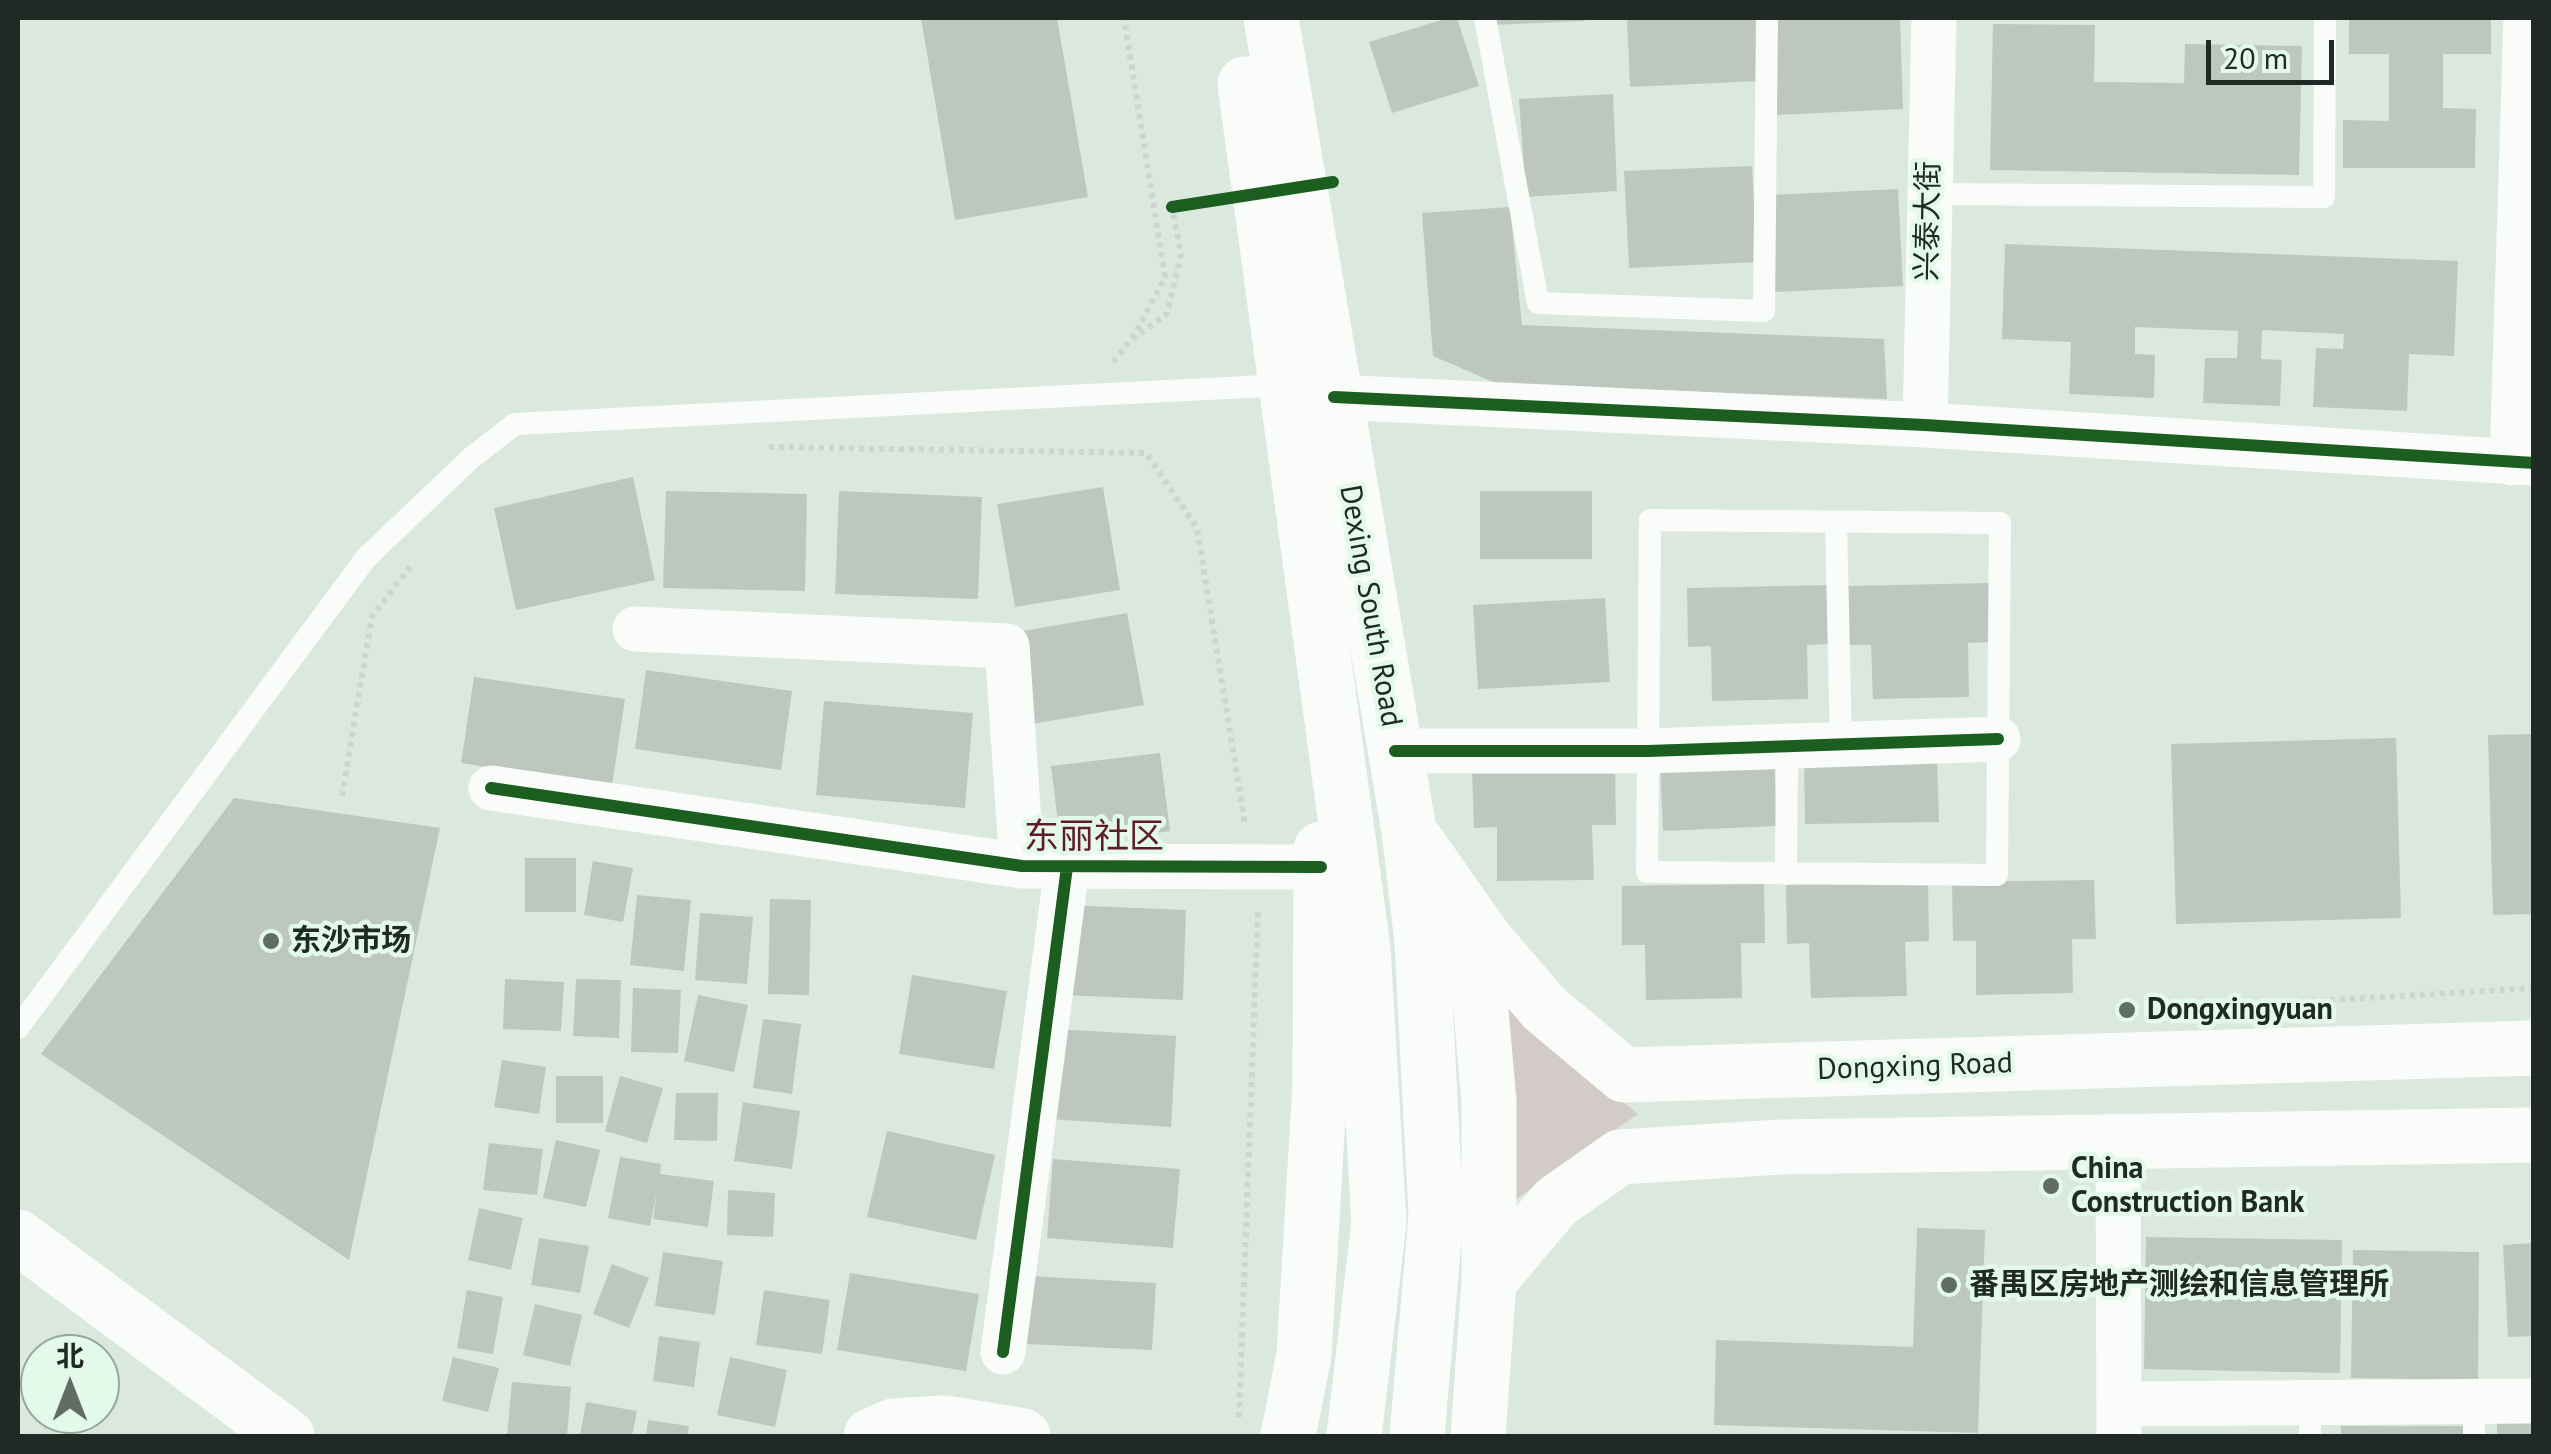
<!DOCTYPE html>
<meta charset="utf-8">
<style>
body{margin:0}
#map{position:relative;width:2551px;height:1454px;overflow:hidden;background:#dbe8df;font-family:"PT Sans","Noto Sans SC",sans-serif}
canvas{display:block}
.frame{position:absolute;inset:0;border:20px solid #202923;pointer-events:none}
.north{position:absolute;left:20px;top:1334px;width:100px;height:100px;box-sizing:border-box;background:#e3faeb;border:2px solid #95a69b;border-radius:50%;rotate:0deg;font-size:28px;font-weight:700;line-height:40px;text-align:center;color:#202923}
.north::after{content:'';display:block;margin:auto;width:35px;height:45px;background:#616c65;clip-path:polygon(50% 0,100% 100%,50% 72%,0 100%)}
.scale{position:absolute;left:2206px;top:40px;width:128px;height:45px;box-sizing:border-box;border:5px solid #202923;border-top:0;padding-left:12px;font-size:30px;line-height:35px;white-space:nowrap;color:#202923;-webkit-text-stroke:8px #e3faeb;paint-order:stroke}
</style>
<div id="map">
<canvas width="2551" height="1454"></canvas>
<div class="frame"></div>
<div class="north">北</div>
<div class="scale">20 m</div>
</div>
<script>
const context = document.querySelector('canvas').getContext('2d');
context.lineJoin = 'round';
function paint(path, color) { context.fillStyle = color; context.fill(path, 'evenodd'); }
const poly = rows => new Path2D(rows.map(r => 'M' + r).join(''));
function trace(path, color, width, dash) { context.strokeStyle = color; context.lineWidth = width; context.lineCap = dash ? 'butt' : 'round'; context.setLineDash(dash || []); context.stroke(path); }
function drawText(font, color, halo, rows, align = 'center') {
  context.font = font + ' "PT Sans","Noto Sans SC",sans-serif'; context.lineWidth = 9; context.setLineDash([]); context.textBaseline = 'middle'; context.strokeStyle = halo; context.fillStyle = color; for (const [text, x, y, turn = 0] of rows) {
    context.save(); context.translate(x, y); context.rotate((+turn || 0) * Math.PI / 180); context.textAlign = isNaN(turn) ? turn : align; if (halo) context.strokeText(text, 0, 0); context.fillText(text, 0, 0); context.restore();
  }
}
paint(poly([
 [1489,977,1563,1054,1638,1114,1502,1209]
]), '#d2cbc8');
paint(poly([
 [921,18,1057,18,1088,197,955,220],
 [1448,18,1457,18,1479,86,1392,113,1369,42],
 [1490,18,1585,18,1585,21,1491,25],
 [1627,18,1756,18,1759,81,1630,87],
 [1771,18,1900,18,1903,109,1776,115],
 [2349,18,2491,18,2491,54,2443,54,2443,108,2476,109,2475,168,2343,168,2343,120,2389,121,2389,54,2349,54],
 [1993,24,2095,25,2094,82,2184,83,2185,44,2302,46,2299,175,1990,170],
 [1613,94,1617,191,1526,197,1519,99],
 [1752,166,1757,262,1629,268,1624,171],
 [1898,189,1903,286,1775,292,1770,195],
 [1510,207,1522,325,1884,339,1887,399,1498,384,1433,356,1422,213],
 [2005,244,2458,261,2454,356,2409,354,2407,411,2313,407,2316,348,2343,349,2344,334,2262,330,2261,359,2282,360,2280,406,2203,403,2205,358,2237,358,2238,331,2135,327,2135,354,2155,355,2154,398,2069,394,2071,342,2002,339],
 [633,477,655,580,516,610,494,508],
 [1103,487,1120,590,1015,607,997,504],
 [666,491,807,494,805,591,663,588],
 [839,491,982,497,978,599,835,594],
 [1480,491,1592,491,1592,559,1480,559],
 [1990,583,1991,642,1968,643,1969,697,1873,699,1871,645,1849,645,1848,586],
 [1830,585,1830,644,1807,645,1808,699,1712,701,1711,646,1688,647,1687,588],
 [1605,598,1610,682,1478,689,1473,605],
 [1127,613,1144,705,1032,724,1017,632],
 [646,670,792,691,781,770,635,749],
 [474,677,625,699,612,786,461,763],
 [824,701,973,713,965,808,816,795],
 [2534,734,2534,914,2493,915,2488,735],
 [2396,738,2401,918,2176,924,2171,744],
 [1160,753,1170,831,1061,846,1051,766],
 [1774,758,1777,826,1663,831,1660,763],
 [1937,758,1939,822,1805,824,1804,760],
 [1615,766,1616,825,1592,825,1594,880,1497,881,1497,827,1474,828,1472,769],
 [234,798,440,828,349,1260,41,1054],
 [525,858,576,858,576,912,525,912],
 [593,861,633,868,623,922,584,915],
 [2094,880,2096,939,2072,939,2073,993,1976,995,1976,941,1953,941,1952,882],
 [1928,882,1929,941,1905,942,1907,996,1811,998,1809,943,1787,944,1786,885],
 [1764,884,1765,943,1741,943,1742,998,1646,1000,1645,945,1622,945,1622,886],
 [637,895,691,900,684,971,630,965],
 [770,899,811,900,809,995,768,994],
 [1064,905,1186,910,1183,1000,1061,995],
 [700,913,753,917,747,984,695,980],
 [912,975,1007,991,994,1069,899,1054],
 [505,979,564,982,561,1031,503,1029],
 [576,979,621,980,619,1038,573,1036],
 [633,988,681,990,678,1053,631,1052],
 [698,995,748,1005,734,1072,684,1061],
 [763,1019,801,1024,792,1094,753,1088],
 [1055,1029,1176,1036,1171,1127,1049,1119],
 [502,1060,546,1067,539,1114,494,1107],
 [556,1076,603,1076,603,1123,556,1123],
 [620,1076,663,1088,647,1143,605,1131],
 [676,1093,718,1093,717,1141,674,1140],
 [743,1102,800,1111,792,1169,734,1161],
 [887,1131,995,1155,976,1240,867,1217],
 [556,1140,600,1150,586,1207,543,1198],
 [489,1143,543,1149,537,1195,483,1190],
 [620,1157,661,1164,660,1174,714,1181,708,1227,653,1219,657,1191,650,1226,608,1218],
 [1053,1159,1180,1169,1173,1248,1047,1238],
 [728,1190,775,1193,773,1237,727,1235],
 [479,1208,523,1218,511,1270,468,1260],
 [1917,1228,1985,1230,1978,1433,1714,1425,1716,1340,1913,1347],
 [2146,1237,2342,1240,2340,1373,2144,1369],
 [539,1238,589,1246,580,1293,531,1285],
 [2534,1243,2534,1336,2508,1337,2503,1245],
 [2353,1250,2479,1252,2478,1380,2351,1378],
 [663,1252,723,1261,715,1315,655,1306],
 [612,1264,649,1278,629,1328,593,1314],
 [850,1273,979,1294,966,1371,837,1350],
 [1030,1276,1156,1283,1152,1350,1027,1344],
 [467,1290,503,1297,493,1354,457,1348],
 [764,1290,830,1300,822,1354,756,1345],
 [535,1304,582,1315,570,1366,523,1355],
 [659,1336,700,1342,694,1387,653,1381],
 [453,1357,499,1368,488,1412,442,1401],
 [730,1357,787,1370,775,1427,717,1415],
 [512,1382,571,1387,567,1436,507,1436],
 [586,1402,637,1411,632,1436,580,1436],
 [648,1420,689,1426,687,1436,646,1436],
 [2497,1422,2534,1422,2534,1436,2497,1436],
 [2341,1426,2465,1426,2465,1436,2341,1436]
]), '#bdc7c0');
trace(poly([
 [1132,339,1167,314,1181,255,1172,207],
 [1113,362,1135,334,1165,277,1124,18],
 [769,447,1146,453,1197,528,1245,824],
 [342,796,372,616,413,563],
 [2300,1002,2534,988],
 [1239,1417,1258,910]
]), '#cfd4d1', 6, [5, 5]);
trace(poly([
 [1485,18,1538,303,1764,311,1767,18],
 [1930,194,2324,197,2325,18],
 [1650,520,2000,523,1997,875,1647,872,1650,520],
 [1836,522,1841,745],
 [1786,874,1787,746],
 [18,1028,366,558,471,458,515,424,1286,385],
 [2474,1402,2474,1436],
 [2310,1403,2310,1436]
]), '#fafcfa', 22);
trace(poly([
 [1334,397,1925,425,2534,463],
 [1925,425,1934,18],
 [2512,463,2526,18],
 [635,629,1007,646,1022,866],
 [1395,751,1648,751,1998,739],
 [491,788,1022,866,1321,867],
 [2118,1142,2119,1436],
 [1003,1352,1067,867],
 [2119,1404,2534,1401]
]), '#fafcfa', 45);
trace(poly([
 [18,1237,287,1436]
]), '#fafcfa', 55);
trace(poly([
 [1271,18,1409,831,1422,941,1436,1216,1417,1436],
 [1245,84,1363,948,1379,1222,1354,1436],
 [1415,840,1485,939,1544,1008,1624,1075,2534,1048],
 [1459,920,1480,998,1489,1102,1489,1281,1478,1436],
 [1489,1281,1556,1202,1620,1157,1781,1147,2534,1135],
 [871,1436,893,1426,944,1423,1023,1436],
 [1288,1436,1304,1355,1320,1083,1321,849]
]), '#fafcfa', 55);
trace(poly([
 [1172,207,1333,182],
 [1334,397,1925,425,2534,463],
 [1395,751,1648,751,1998,739],
 [491,788,1022,866,1321,867],
 [1003,1352,1067,867]
]), '#1b5e20', 12);
for (const [x, y, r, color] of [
 [271,941,10,"#616c65"],
 [2127,1010,10,"#616c65"],
 [2051,1186,10,"#616c65"],
 [1949,1285,10,"#616c65"]
]) { const dot = new Path2D(); dot.arc(x, y, r, 0, 2 * Math.PI); context.fillStyle = color; context.fill(dot); trace(dot, '#e3faeb', 4); }
drawText('30px', '#202923', '#e3faeb', [
 ["兴泰大街",1929,221,-89],
 ["Dexing South Road",1370,606,80],
 ["Dongxing Road",1915,1067,-2]
]);
drawText('bold 30px', '#202923', '#e3faeb', [
 ["东沙市场",291,941],
 ["Dongxingyuan",2147,1010],
 ["China",2071,1169],
 ["Construction Bank",2071,1203],
 ["番禺区房地产测绘和信息管理所",1969,1285]
], 'left');
drawText('35px', '#611b28', '#e3faeb', [
 ["东丽社区",1094,838]
]);
</script>
